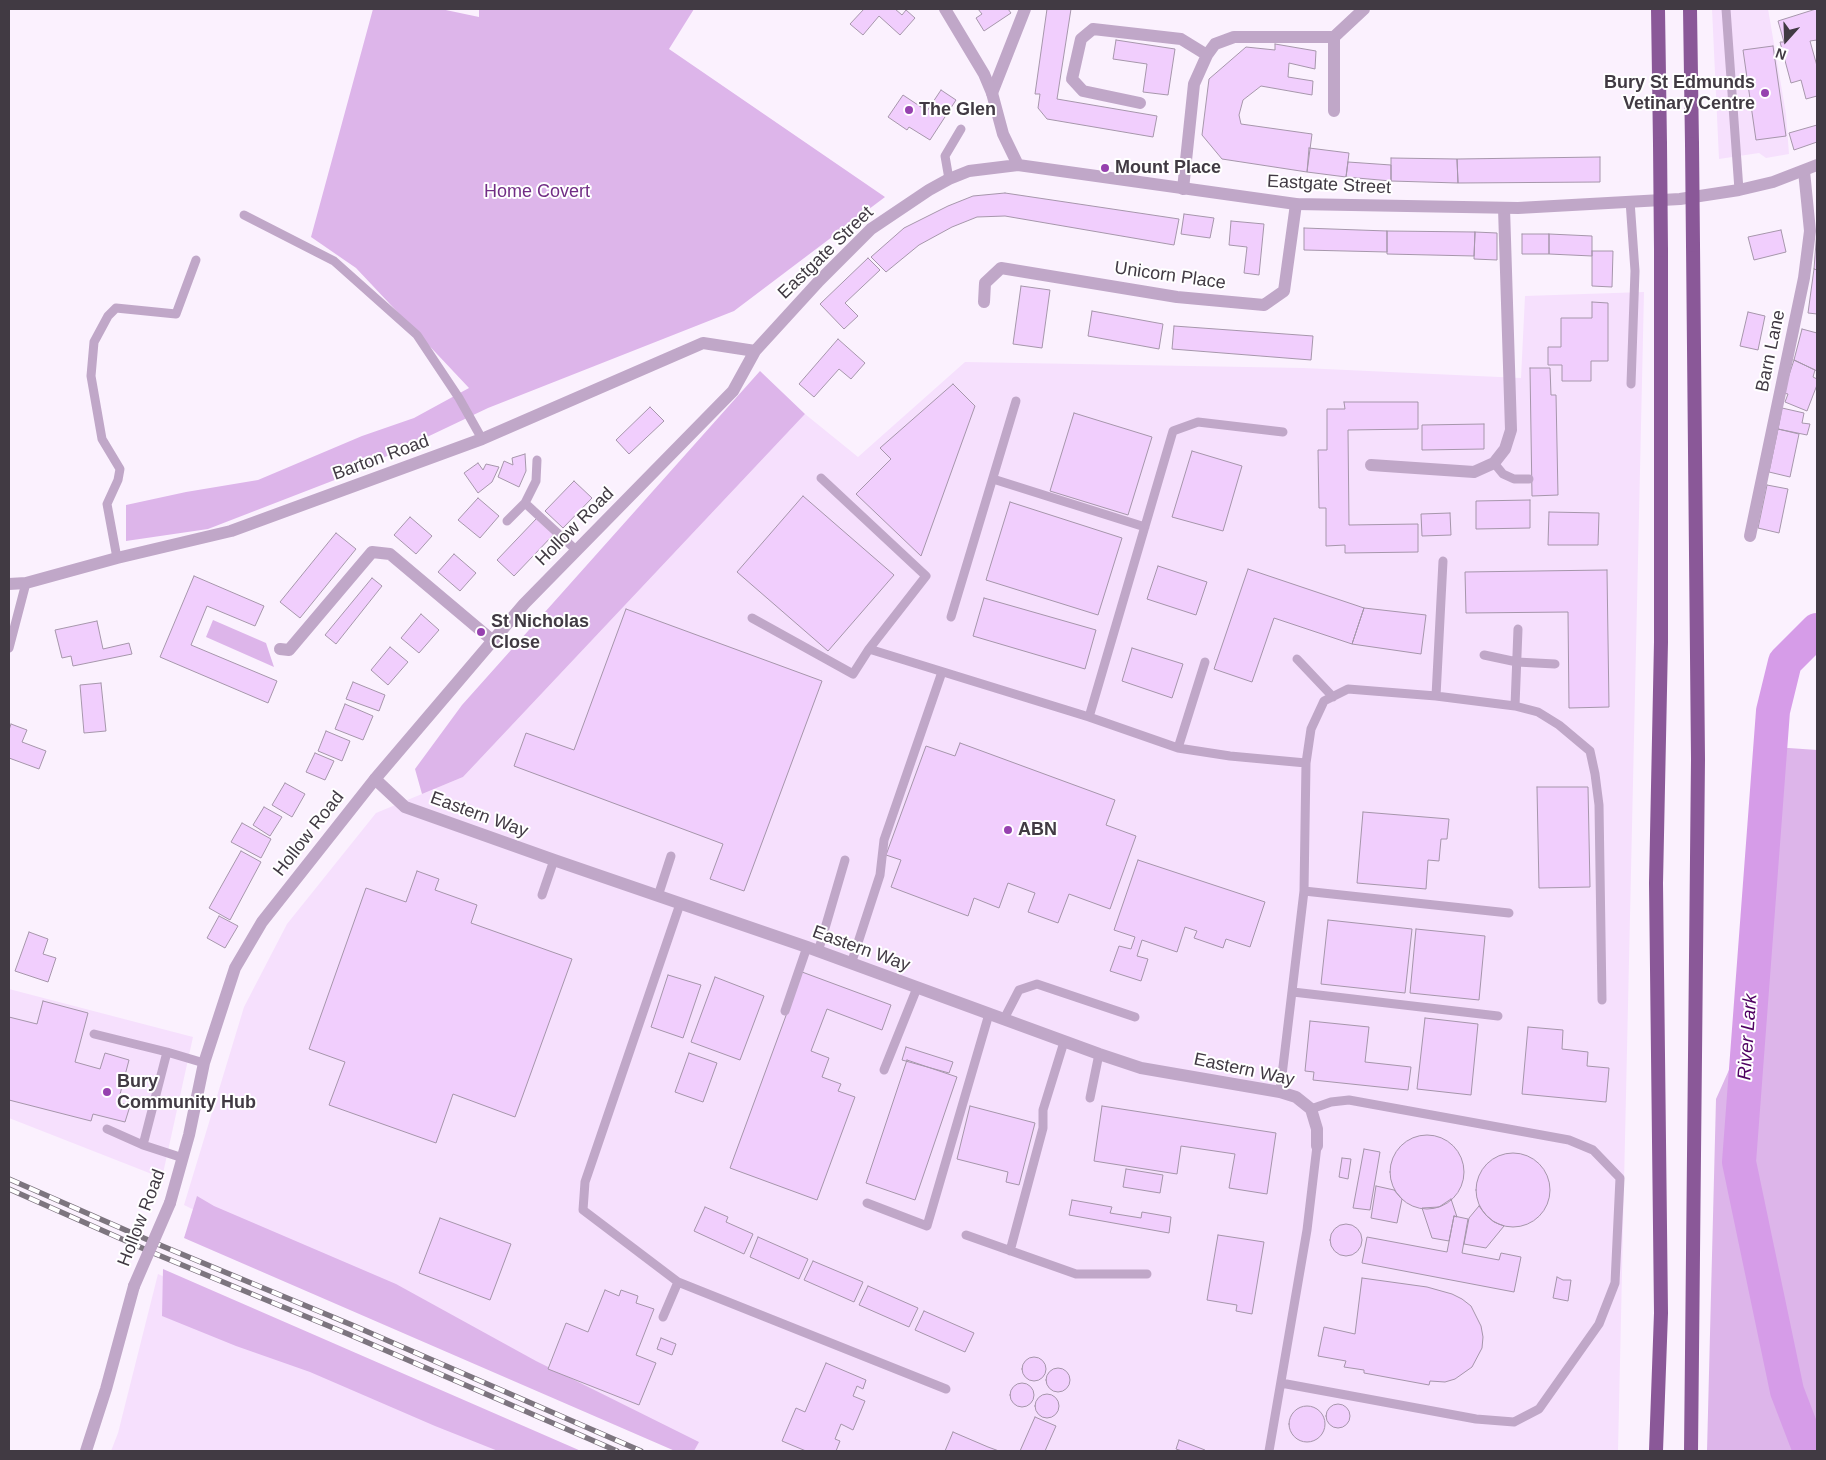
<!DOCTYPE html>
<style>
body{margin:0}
#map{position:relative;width:1826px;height:1460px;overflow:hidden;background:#fbf1fe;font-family:Helvetica,sans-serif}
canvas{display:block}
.frame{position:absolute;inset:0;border:10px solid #413a43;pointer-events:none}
.north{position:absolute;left:1761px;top:15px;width:50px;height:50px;-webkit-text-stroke:4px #fff;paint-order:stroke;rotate:200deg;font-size:14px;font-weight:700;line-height:20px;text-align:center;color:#413a43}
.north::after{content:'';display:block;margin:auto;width:18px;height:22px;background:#413a43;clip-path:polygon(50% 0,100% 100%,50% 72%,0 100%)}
</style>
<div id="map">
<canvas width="1826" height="1460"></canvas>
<div class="frame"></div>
<div class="north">N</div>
</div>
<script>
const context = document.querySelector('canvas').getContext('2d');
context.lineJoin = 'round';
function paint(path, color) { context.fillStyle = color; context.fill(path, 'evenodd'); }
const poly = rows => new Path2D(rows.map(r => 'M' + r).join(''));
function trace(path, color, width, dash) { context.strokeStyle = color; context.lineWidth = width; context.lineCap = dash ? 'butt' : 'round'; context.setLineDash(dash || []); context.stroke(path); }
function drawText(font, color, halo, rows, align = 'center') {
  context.font = font + ' Helvetica,sans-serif'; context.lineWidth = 4; context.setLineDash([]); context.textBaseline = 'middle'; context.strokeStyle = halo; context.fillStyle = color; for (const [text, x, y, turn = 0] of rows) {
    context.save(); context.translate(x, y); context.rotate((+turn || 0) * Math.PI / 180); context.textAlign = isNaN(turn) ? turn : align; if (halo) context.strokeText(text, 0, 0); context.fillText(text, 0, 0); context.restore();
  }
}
paint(poly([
 [1712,9,1768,9,1786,114,1789,154,1766,158,1759,153,1719,159],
 [1644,292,1618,1451,687,1451,184,1205,244,1007,287,924,376,813,463,777,805,414,858,457,965,362,1303,368,1521,378,1525,296],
 [9,989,193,1037,162,1178,9,1118],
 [158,1274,566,1451,111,1451,118,1433]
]), '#f6e0fd');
paint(poly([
 [373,9,441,9,479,17,479,9,694,9,669,49,885,197,734,311,488,408,345,476,208,529,126,541,126,505,186,492,258,480,362,436,414,418,469,388,356,268,311,237],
 [760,371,805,414,463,777,422,794,415,769,462,705],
 [213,620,266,643,274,667,206,637],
 [1760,746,1817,750,1817,1451,1707,1451,1716,1099,1737,1052],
 [197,1196,214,1206,396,1284,536,1361,699,1442,694,1451,675,1451,184,1238],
 [163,1269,581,1451,498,1451,435,1426,310,1372,236,1346,162,1316]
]), '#ddb5ea');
trace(poly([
 [1810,1451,1787,1391,1739,1162,1773,711,1785,662,1817,630]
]), '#d69ce8', 34);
const building = poly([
 [864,9,895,9,902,15,906,10,915,18,900,35,879,16,863,35,850,24,864,9],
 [978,9,1008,9,1011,13,984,31,976,18,982,14,978,9],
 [1047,9,1071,9,1057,99,1157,116,1153,137,1047,119,1038,108,1040,94,1035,94,1047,9],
 [1816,9,1817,9,1817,40,1810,41,1817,66,1817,96,1806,99,1801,80,1791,83,1780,42,1784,42,1778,21,1816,9],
 [1116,40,1175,49,1168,95,1143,92,1147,64,1113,59,1116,40],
 [1275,44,1316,51,1315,69,1289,63,1288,77,1313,81,1312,95,1261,86,1243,100,1239,115,1241,124,1312,134,1307,172,1222,159,1202,135,1209,79,1246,47,1275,50,1275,44],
 [1773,46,1786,136,1756,140,1743,50,1773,46],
 [941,90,956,100,930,140,909,127,907,130,888,117,903,95,927,111,941,90],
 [1817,125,1817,142,1794,150,1789,133,1817,125],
 [1309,148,1349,153,1346,177,1307,172,1309,148],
 [1600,157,1600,182,1458,183,1457,159,1600,157],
 [1391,158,1457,159,1458,183,1391,181,1391,158],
 [1348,162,1391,165,1391,181,1346,177,1348,162],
 [1005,193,1179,219,1174,245,1005,216,977,217,952,227,919,245,886,272,871,257,904,228,948,206,973,196,1005,193],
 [1184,214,1214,218,1210,238,1181,234,1184,214],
 [1231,221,1264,224,1259,275,1244,273,1247,247,1229,245,1231,221],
 [1304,228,1387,231,1387,252,1304,250,1304,228],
 [1781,230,1786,252,1754,260,1748,237,1781,230],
 [1817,230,1817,270,1814,269,1817,230],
 [1387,231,1475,232,1474,256,1387,254,1387,231],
 [1475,232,1497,233,1497,260,1474,259,1475,232],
 [1522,234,1549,234,1549,254,1522,254,1522,234],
 [1549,234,1592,236,1592,256,1549,254,1549,234],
 [1592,251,1613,251,1612,287,1592,286,1592,251],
 [868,258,880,270,845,303,858,316,844,329,820,304,868,258],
 [1814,269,1817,270,1817,314,1808,313,1814,269],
 [1021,286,1050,290,1042,348,1013,344,1021,286],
 [1592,302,1608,303,1608,361,1591,361,1591,381,1562,381,1562,365,1548,365,1548,347,1561,347,1561,318,1592,318,1592,302],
 [1092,311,1163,324,1159,349,1088,336,1092,311],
 [1748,312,1765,316,1758,350,1740,346,1748,312],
 [1174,326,1313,336,1311,360,1172,349,1174,326],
 [1802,329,1817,333,1817,371,1794,360,1802,329],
 [838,339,865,363,851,379,839,369,814,397,799,384,838,339],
 [1794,360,1815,370,1813,377,1817,379,1817,385,1807,411,1785,402,1788,394,1783,393,1794,360],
 [1530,368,1550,368,1551,395,1556,395,1558,495,1532,496,1530,368],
 [953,384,975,406,921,556,856,494,891,459,880,448,953,384],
 [1344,402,1418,402,1418,429,1348,430,1349,525,1418,524,1418,552,1345,553,1345,545,1326,546,1326,508,1319,508,1318,450,1327,450,1327,409,1345,409,1344,402],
 [650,407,664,421,629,454,616,440,650,407],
 [1782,408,1804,413,1802,423,1810,424,1807,435,1778,429,1782,408],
 [1074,413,1152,437,1128,515,1050,491,1074,413],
 [1484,424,1484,449,1422,450,1422,425,1484,424],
 [1778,429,1799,434,1790,477,1769,472,1778,429],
 [1192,451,1242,466,1223,531,1172,517,1192,451],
 [525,454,526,471,519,487,498,477,504,461,513,465,512,458,525,454],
 [478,463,483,470,486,464,499,467,492,482,478,493,464,473,478,463],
 [574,481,592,498,563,528,545,511,574,481],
 [1767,485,1788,489,1779,533,1758,528,1767,485],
 [803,496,894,575,828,651,737,572,803,496],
 [478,498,499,516,480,538,458,520,478,498],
 [1530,500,1530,528,1476,529,1476,501,1530,500],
 [1010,502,1122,538,1098,615,986,580,1010,502],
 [1549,512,1599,513,1598,545,1548,545,1549,512],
 [1450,513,1451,535,1422,536,1421,514,1450,513],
 [410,517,432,536,416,554,394,535,410,517],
 [537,518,554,534,514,576,497,560,537,518],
 [336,533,356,549,300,618,280,602,336,533],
 [454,554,476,573,460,591,438,572,454,554],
 [1158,566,1207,582,1196,615,1147,599,1158,566],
 [1248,569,1364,608,1352,644,1274,618,1252,682,1214,669,1248,569],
 [1607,570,1609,707,1569,708,1568,612,1466,613,1465,572,1607,570],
 [194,576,264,606,255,626,207,606,191,645,277,681,268,703,160,657,194,576],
 [372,578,382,586,336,644,325,635,372,578],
 [984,598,1096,630,1085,669,973,636,984,598],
 [1364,608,1426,615,1421,654,1352,644,1364,608],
 [626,609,822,681,744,891,710,879,723,844,514,766,526,733,574,750,626,609],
 [421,614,439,630,419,653,401,638,421,614],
 [97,621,103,649,129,643,132,654,73,666,71,656,62,658,55,630,97,621],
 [390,647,408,662,388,685,371,670,390,647],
 [1132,648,1183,664,1172,698,1122,681,1132,648],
 [353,682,385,695,379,711,346,699,353,682],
 [101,683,106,731,84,733,80,685,101,683],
 [345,704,373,716,363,740,335,729,345,704],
 [11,724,27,730,22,742,46,751,39,769,9,758,9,730,11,724],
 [326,731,350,741,342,761,318,751,326,731],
 [960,743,1115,800,1106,825,1136,836,1110,909,1069,894,1058,923,1028,912,1035,893,1008,883,999,908,974,898,968,916,891,887,901,860,886,855,926,746,955,756,960,743],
 [315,753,334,761,325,780,306,772,315,753],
 [285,783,305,794,292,817,272,805,285,783],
 [1537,787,1588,787,1590,887,1539,888,1537,787],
 [264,807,282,817,270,836,253,825,264,807],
 [1363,812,1449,819,1447,839,1441,839,1439,861,1428,860,1426,889,1357,883,1363,812],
 [242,823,271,839,261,858,231,842,242,823],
 [241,851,261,862,230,920,209,908,241,851],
 [1138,860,1265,902,1250,947,1226,939,1223,948,1194,938,1197,931,1185,927,1177,952,1142,940,1137,956,1148,959,1141,981,1110,971,1119,946,1131,949,1135,937,1114,930,1138,860],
 [417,871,439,879,435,890,477,905,471,923,572,959,515,1117,453,1094,436,1143,329,1105,345,1062,309,1049,366,888,406,902,417,871],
 [219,916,238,926,225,948,207,938,219,916],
 [1328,920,1412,929,1405,993,1321,984,1328,920],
 [1416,929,1485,936,1479,1000,1410,993,1416,929],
 [29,932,48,939,43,954,56,958,48,982,15,971,29,932],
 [802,972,891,1005,882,1030,827,1009,811,1051,829,1058,822,1077,841,1084,838,1091,855,1097,817,1200,730,1168,802,972],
 [668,975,701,985,683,1038,651,1027,668,975],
 [715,977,764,996,740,1060,691,1042,715,977],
 [43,1001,88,1013,75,1062,100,1069,105,1053,129,1060,118,1102,130,1106,125,1122,93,1114,91,1121,9,1100,9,1017,37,1024,43,1001],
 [1425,1018,1478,1024,1471,1095,1417,1089,1425,1018],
 [1310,1021,1369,1027,1365,1062,1411,1067,1408,1090,1313,1080,1314,1072,1305,1071,1310,1021],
 [1528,1027,1563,1030,1562,1049,1588,1052,1587,1066,1609,1068,1606,1102,1522,1094,1528,1027],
 [906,1047,953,1062,949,1073,902,1060,906,1047],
 [689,1053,717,1063,703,1102,675,1092,689,1053],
 [907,1060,957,1077,915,1200,866,1183,907,1060],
 [970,1106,1035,1123,1019,1185,1006,1182,1008,1172,957,1159,970,1106],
 [1102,1106,1276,1133,1267,1194,1229,1188,1235,1154,1181,1146,1177,1174,1094,1161,1102,1106],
 '1390 1172a37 37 0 1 1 74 0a37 37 0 1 1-74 0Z',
 [1364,1149,1380,1152,1370,1210,1353,1208,1364,1149],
 '1476 1190a37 37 0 1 1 74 0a37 37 0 1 1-74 0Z',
 [1342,1158,1351,1159,1348,1179,1339,1177,1342,1158],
 [1126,1169,1163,1175,1160,1193,1123,1187,1126,1169],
 [1376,1186,1394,1190,1402,1199,1397,1223,1371,1218,1376,1186],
 [1451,1199,1457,1217,1454,1216,1449,1241,1432,1238,1422,1208,1439,1207,1451,1199],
 [1072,1200,1112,1207,1110,1213,1141,1218,1142,1212,1171,1217,1169,1233,1069,1215,1072,1200],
 [1479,1206,1486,1215,1494,1222,1504,1226,1486,1248,1464,1244,1469,1218,1479,1206],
 [705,1207,728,1217,726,1222,753,1234,744,1254,694,1231,705,1207],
 [1454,1216,1468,1219,1462,1253,1499,1260,1501,1253,1521,1257,1514,1292,1362,1263,1367,1237,1447,1252,1454,1216],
 [440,1218,511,1244,490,1300,419,1273,440,1218],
 '1330 1240a16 16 0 1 1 32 0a16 16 0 1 1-32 0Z',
 [1218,1235,1264,1242,1252,1314,1236,1311,1237,1305,1207,1300,1218,1235],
 [758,1237,808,1259,799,1279,750,1257,758,1237],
 [813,1261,863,1282,854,1302,804,1280,813,1261],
 [1557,1277,1563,1280,1571,1280,1568,1301,1553,1298,1557,1277],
 [1362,1278,1427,1287,1452,1294,1462,1299,1471,1306,1481,1326,1483,1337,1482,1348,1472,1367,1455,1379,1445,1382,1430,1381,1429,1385,1364,1373,1364,1370,1344,1367,1346,1361,1318,1356,1324,1327,1355,1334,1362,1278],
 [868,1286,918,1308,909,1327,859,1305,868,1286],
 [605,1290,619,1296,621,1290,638,1296,636,1303,654,1309,636,1355,656,1363,639,1405,548,1369,566,1323,588,1332,605,1290],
 [924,1311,974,1333,965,1352,915,1330,924,1311],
 [661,1338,676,1344,672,1355,657,1349,661,1338],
 '1022 1369a12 12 0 1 1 24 0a12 12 0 1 1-24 0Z',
 [826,1363,866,1380,863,1389,857,1386,853,1396,865,1401,853,1430,841,1424,835,1439,840,1441,836,1451,806,1451,782,1441,796,1408,805,1412,826,1363],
 '1046 1380a12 12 0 1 1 24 0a12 12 0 1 1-24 0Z',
 '1010 1395a12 12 0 1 1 24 0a12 12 0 1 1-24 0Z',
 '1035 1406a12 12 0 1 1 24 0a12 12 0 1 1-24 0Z',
 '1326 1416a12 12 0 1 1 24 0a12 12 0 1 1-24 0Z',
 '1289 1424a18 18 0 1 1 36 0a18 18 0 1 1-36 0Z',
 [1035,1417,1056,1426,1045,1451,1020,1451,1035,1417],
 [953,1432,988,1447,999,1451,945,1451,953,1432],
 [1179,1440,1205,1450,1204,1451,1182,1451,1176,1449,1179,1440]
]);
paint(building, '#f1cefd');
trace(building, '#a696ab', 1);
trace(poly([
 [1726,9,1739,190],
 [949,179,945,156,961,129],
 [1630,201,1635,271,1631,384],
 [244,215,334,261,417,335,459,398,482,439],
 [537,460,536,481,525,503,576,550],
 [1494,463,1503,474,1514,479,1529,479],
 [993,479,1145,527],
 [507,521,525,503],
 [117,558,107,504,118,480,120,469,102,439,91,376,94,342,108,316,116,308,176,314,196,260],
 [951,617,1016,401],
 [752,618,853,674,869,649,926,576,821,478],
 [9,648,26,583],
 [869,649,1089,717,1178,748,1230,756,1306,763,1304,891,1280,1092],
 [1484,655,1517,662,1555,664],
 [1297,659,1333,697],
 [1436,696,1443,561],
 [1515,706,1518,629],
 [1089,717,1173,431,1198,422,1283,432],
 [1178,748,1205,662],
 [1306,763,1311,729,1324,701,1348,689,1436,696,1515,706,1538,712,1559,725,1590,751,1595,774,1599,805,1602,1000],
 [1304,891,1509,913],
 [542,895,554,860],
 [658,896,671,856],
 [680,904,585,1182,583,1210,678,1282,946,1389],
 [818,952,845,860],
 [851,964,880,875,884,840,942,672],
 [1293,992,1498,1016],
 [785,1011,807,947],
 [1004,1019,1019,990,1037,984,1135,1017],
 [94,1034,167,1052],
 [884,1070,917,988],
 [1090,1098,1099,1054],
 [107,1129,143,1145],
 [183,1158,143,1145,167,1052,204,1063],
 [867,1203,927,1226,989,1014],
 [966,1235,1076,1274,1147,1274],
 [1010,1251,1043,1128,1043,1110,1064,1042],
 [663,1317,678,1282],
 [1281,1383,1476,1419,1514,1422,1539,1409,1599,1324,1615,1283,1620,1178,1593,1150,1569,1140,1349,1100,1331,1102,1311,1109],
 [1269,1451,1307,1230,1317,1146]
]), '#c0a7c8', 9);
trace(poly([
 [992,93,1025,9],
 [1140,103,1083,91,1072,79,1081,39,1093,29,1181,39,1207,55],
 [1334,111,1334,37],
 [1183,189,1194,84,1207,55,1215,44,1234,37,1334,37,1364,9],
 [984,302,985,283,1001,268,1177,297,1264,305,1284,291,1296,204],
 [1371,465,1474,472,1494,463,1505,449,1511,430,1504,208],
 [1750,536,1804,278,1810,231,1804,171],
 [280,649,289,650,372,552,390,554,492,640],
 [375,779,405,807,554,860,807,947,1099,1054,1141,1068,1280,1092,1296,1097,1311,1109,1317,1129,1317,1146]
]), '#c0a7c8', 12);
trace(poly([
 [945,9,984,74,992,93,1003,134,1018,165],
 [9,584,26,583,117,558,231,531,482,439,703,343,755,351],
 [170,1203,189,1135,204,1063,235,968,262,922,375,779,524,604,733,391,755,351,819,281,871,229,929,190,949,179,969,171,1018,165,1296,204,1518,208,1680,199,1739,190,1773,182,1817,165],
 [86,1451,106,1389,134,1286]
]), '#c0a7c8', 12);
trace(poly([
 [1658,9,1660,144],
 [1690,9,1692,144],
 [1656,1451,1661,1313,1656,883,1661,642,1661,250],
 [1691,1451,1698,759,1693,245]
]), '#8a5898', 14);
const rail = poly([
 [9,1179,155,1243,352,1325,641,1451],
 [9,1189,151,1252,348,1334,617,1451]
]);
trace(rail, '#7d757f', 5.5);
trace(rail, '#fff', 4, [11]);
trace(poly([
 [134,1286,170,1203]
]), '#c0a7c8', 12);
trace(poly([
 [1660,144,1661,250],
 [1692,144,1693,245]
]), '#8a5898', 14);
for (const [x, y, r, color] of [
 [1765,93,5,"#9641af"],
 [909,110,5,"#9641af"],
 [1105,168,5,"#9641af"],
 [481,632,5,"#9641af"],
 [1008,830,5,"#9641af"],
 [107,1092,5,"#9641af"]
]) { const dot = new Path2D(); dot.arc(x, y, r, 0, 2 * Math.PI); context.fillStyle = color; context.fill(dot); trace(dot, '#fff', 2); }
drawText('bold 18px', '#413a43', '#fff', [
 ["Bury St Edmunds",1755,83,"right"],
 ["Vetinary Centre",1755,104,"right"],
 ["The Glen",919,110],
 ["Mount Place",1115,168],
 ["St Nicholas",491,622],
 ["Close",491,643],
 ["ABN",1018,830],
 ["Bury",117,1082],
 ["Community Hub",117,1103]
], 'left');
drawText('18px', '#413a43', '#fff', [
 ["Eastgate Street",1329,185,3],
 ["Eastgate Street",826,253,-44],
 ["Unicorn Place",1170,276,8],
 ["Barn Lane",1771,351,-78],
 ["Barton Road",381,458,-20],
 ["Hollow Road",575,527,-45],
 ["Eastern Way",479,815,20],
 ["Hollow Road",309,834,-52],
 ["Eastern Way",861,949,20],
 ["Eastern Way",1244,1070,12],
 ["Hollow Road",142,1218,-69]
]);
drawText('18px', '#712d85', '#fff', [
 ["Home Covert",537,192]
]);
drawText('italic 19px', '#500363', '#fff', [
 ["River Lark",1748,1037,-86]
]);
</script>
